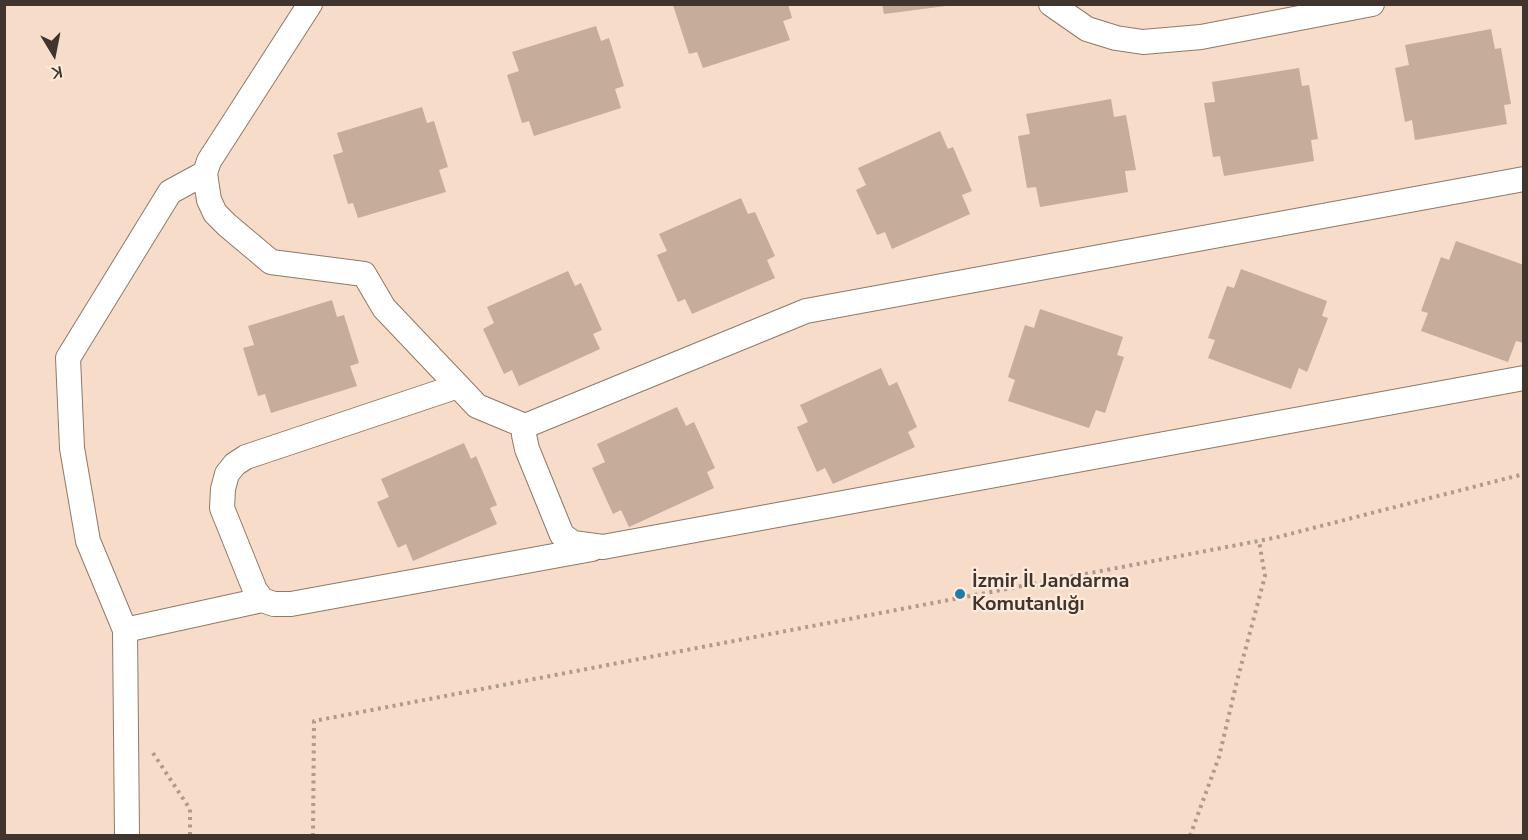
<!DOCTYPE html>
<meta charset="utf-8">
<style>
body{margin:0}
#map{position:relative;width:1528px;height:840px;overflow:hidden;background:#f6dcc9;font-family:"Nunito Sans",sans-serif}
canvas{display:block}
.frame{position:absolute;inset:0;border:6px solid #3f352e;pointer-events:none}
.north{position:absolute;left:24px;top:24px;width:60px;height:60px;-webkit-text-stroke:4px #ffeadb;paint-order:stroke;rotate:170deg;font-size:16px;font-weight:700;line-height:24px;text-align:center;color:#3f352e}
.north::after{content:'';display:block;margin:auto;width:21px;height:27px;background:#3f352e;clip-path:polygon(50% 0,100% 100%,50% 72%,0 100%)}
</style>
<div id="map">
<canvas width="1528" height="840"></canvas>
<div class="frame"></div>
<div class="north">K</div>
</div>
<script>
const context = document.querySelector('canvas').getContext('2d');
context.lineJoin = 'round';
function paint(path, color) { context.fillStyle = color; context.fill(path, 'evenodd'); }
const poly = rows => new Path2D(rows.map(r => 'M' + r).join(''));
function trace(path, color, width, dash) { context.strokeStyle = color; context.lineWidth = width; context.lineCap = dash ? 'butt' : 'round'; context.setLineDash(dash || []); context.stroke(path); }
function drawText(font, color, halo, rows, align = 'center') {
  context.font = font + ' "Nunito Sans",sans-serif'; context.lineWidth = 4.5; context.setLineDash([]); context.textBaseline = 'middle'; context.strokeStyle = halo; context.fillStyle = color; for (const [text, x, y, turn = 0] of rows) {
    context.save(); context.translate(x, y); context.rotate((+turn || 0) * Math.PI / 180); context.textAlign = isNaN(turn) ? turn : align; if (halo) context.strokeText(text, 0, 0); context.fillText(text, 0, 0); context.restore();
  }
}
paint(poly([
 [788,4,792,18,783,21,790,40,703,68,697,52,689,54,673,5],
 [882,4,946,4,946,6,884,14],
 [596,26,601,41,609,38,624,86,615,89,621,108,534,136,529,121,522,123,507,75,519,71,512,52],
 [1491,29,1495,49,1501,48,1511,104,1504,105,1507,124,1415,140,1412,120,1405,122,1395,68,1409,65,1405,45],
 [1299,68,1302,86,1309,85,1318,139,1311,140,1314,161,1224,176,1220,156,1213,157,1204,103,1215,102,1212,82],
 [1111,99,1114,117,1126,115,1136,170,1125,171,1128,192,1040,207,1036,187,1027,188,1018,136,1030,134,1026,114],
 [422,107,427,123,434,121,448,167,439,170,446,192,358,218,353,203,348,204,333,155,343,152,337,133],
 [940,131,948,149,953,147,972,191,962,195,970,214,892,249,885,232,877,235,856,190,866,185,858,168],
 [741,198,748,214,755,212,775,256,767,260,775,278,692,314,685,299,678,302,657,255,667,251,659,234],
 [1456,241,1524,265,1524,343,1516,341,1508,362,1421,331,1428,313,1421,311,1441,257,1449,260],
 [1241,269,1327,301,1322,316,1328,318,1307,372,1299,368,1291,389,1208,358,1215,340,1208,338,1227,286,1234,288],
 [568,271,575,286,581,283,602,330,593,334,600,349,519,386,512,370,504,374,483,329,494,323,487,307],
 [332,300,337,317,344,315,359,363,350,366,357,386,271,413,265,394,258,396,243,348,254,345,248,326],
 [1040,309,1123,337,1117,355,1124,357,1105,413,1096,410,1089,428,1008,401,1015,380,1008,377,1025,325,1034,328],
 [881,368,889,386,897,382,917,427,908,432,915,447,833,484,825,468,817,472,797,427,808,422,800,405],
 [677,407,686,426,694,422,715,468,707,472,714,488,629,527,621,510,613,514,592,468,605,462,597,444],
 [464,443,471,459,476,456,497,505,490,508,497,524,413,561,406,544,398,548,377,502,389,497,381,479]
]), '#c5ac9b');
const minor = poly([
 [310,4,209,161,205,173,207,187,209,200,215,213,227,225,271,262,364,274,384,308,477,406,525,426],
 [1051,4,1087,29,1116,38,1143,42,1201,37,1372,4],
 [1524,179,806,311,525,426,524,435,527,449,562,535,573,543,603,547,1524,378],
 [458,386,246,457,235,464,227,474,223,489,222,508,255,590,262,600,274,604,291,604,592,549],
 [125,630,262,600],
 [127,836,125,630,88,541,72,448,68,358,170,192,205,173]
]);
trace(minor, '#917969', 26);
trace(poly([
 [153,753,190,809,190,836],
 [313,836,314,721,1274,538,1524,474],
 [1190,836,1219,757,1237,681,1265,576,1259,541]
]), '#af9b8d', 4, [3, 4.5]);
trace(minor, '#fff', 24);
for (const [x, y, r, color] of [
 [960,594,6,"#227aa9"]
]) { const dot = new Path2D(); dot.arc(x, y, r, 0, 2 * Math.PI); context.fillStyle = color; context.fill(dot); trace(dot, '#ffeadb', 2); }
drawText('bold 20px', '#3f352e', '#ffeadb', [
 ["İzmir İl Jandarma",972,582],
 ["Komutanlığı",972,605]
], 'left');
</script>
